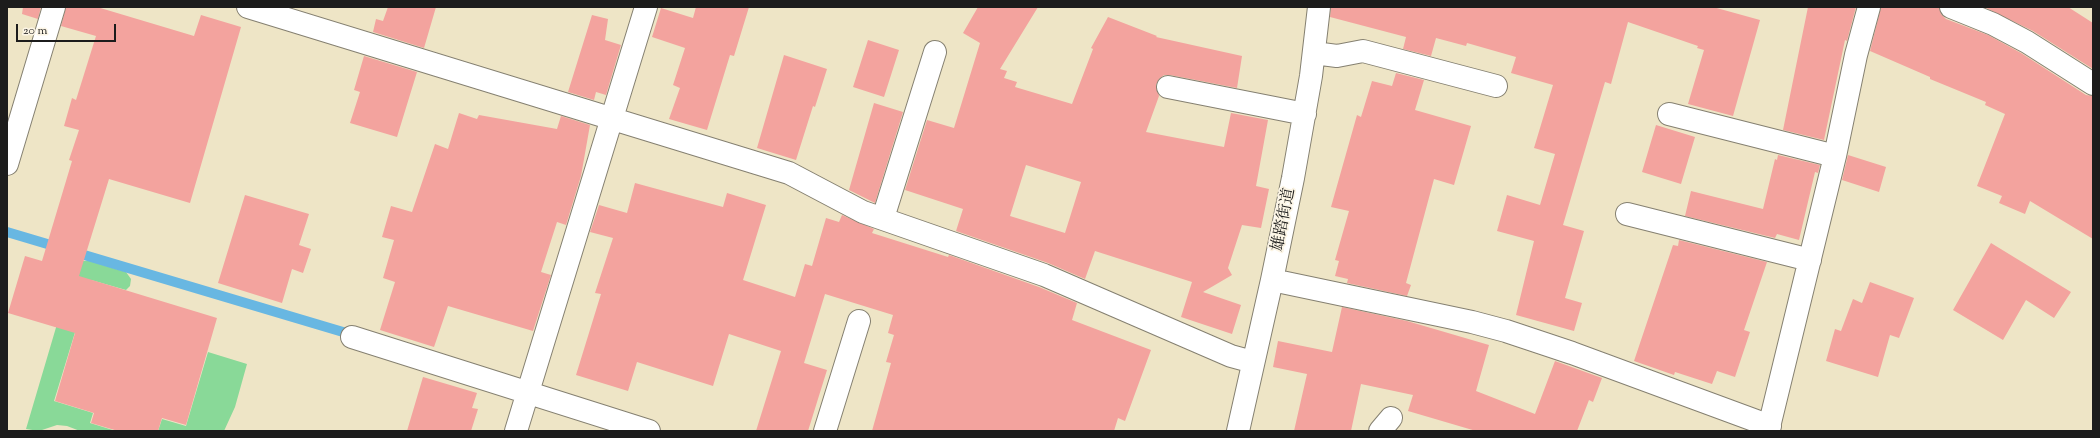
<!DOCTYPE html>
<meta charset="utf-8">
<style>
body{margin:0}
#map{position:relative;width:2100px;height:438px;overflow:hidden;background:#eee5c6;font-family:"Sorts Mill Goudy",serif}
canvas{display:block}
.frame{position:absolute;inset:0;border:8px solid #1c1c1c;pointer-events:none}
.scale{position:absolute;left:16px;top:24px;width:100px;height:18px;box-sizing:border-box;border:2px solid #1c1c1c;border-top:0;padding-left:5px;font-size:12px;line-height:14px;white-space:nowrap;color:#1c1c1c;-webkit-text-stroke:3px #fcf5e5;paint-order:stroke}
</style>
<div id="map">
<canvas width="2100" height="438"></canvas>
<div class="frame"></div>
<div class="scale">20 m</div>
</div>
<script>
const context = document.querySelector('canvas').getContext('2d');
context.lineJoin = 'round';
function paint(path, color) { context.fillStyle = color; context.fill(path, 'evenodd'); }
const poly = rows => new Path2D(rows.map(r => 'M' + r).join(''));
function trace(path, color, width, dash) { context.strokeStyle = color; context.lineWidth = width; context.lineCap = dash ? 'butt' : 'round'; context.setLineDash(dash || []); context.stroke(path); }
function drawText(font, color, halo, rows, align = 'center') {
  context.font = font + ' "Sorts Mill Goudy","Noto Serif JP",serif'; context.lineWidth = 3.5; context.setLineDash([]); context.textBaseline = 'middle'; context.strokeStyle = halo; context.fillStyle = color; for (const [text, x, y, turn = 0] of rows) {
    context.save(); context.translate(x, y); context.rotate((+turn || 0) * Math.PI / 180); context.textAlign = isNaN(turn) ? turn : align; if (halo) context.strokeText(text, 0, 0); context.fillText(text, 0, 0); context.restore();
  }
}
paint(poly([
 [79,261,90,261,126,272,131,279,130,286,126,290,91,280,54,401,93,413,90,423,116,431,80,431,67,426,57,425,39,431,26,429,73,270],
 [208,352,247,364,235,407,224,431,158,431,162,419,186,426]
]), '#89d998');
trace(poly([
 [7,232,343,332]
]), '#68b7e2', 10);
paint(poly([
 [23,7,41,7,38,19,22,14],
 [66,7,97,7,194,36,201,15,241,27,190,203,109,179,79,276,217,318,186,425,162,418,158,431,118,431,91,423,94,413,55,401,75,333,8,313,25,256,42,261,72,161,69,160,79,130,64,126,72,98,76,100,96,36,61,26],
 [388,7,436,7,424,48,373,32,376,19,383,21],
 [696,7,749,7,734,56,730,55,707,130,669,119,680,88,673,85,685,48,652,37,661,8,693,18],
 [978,7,1038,7,1000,69,1007,71,1004,78,1017,82,1015,87,1072,104,1093,49,1091,48,1108,17,1157,36,1156,37,1242,56,1237,88,1170,75,1164,75,1159,79,1156,85,1159,96,1146,132,1224,147,1231,113,1268,120,1256,186,1269,189,1261,228,1242,225,1228,268,1232,275,1203,292,1241,305,1232,334,1181,317,1192,282,1095,251,1085,279,1048,263,956,231,963,209,905,190,927,120,954,128,980,43,963,33],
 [1026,165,1081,182,1065,233,1010,216],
 [1331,7,1713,7,1760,20,1733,116,1688,104,1704,50,1697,48,1698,46,1628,22,1611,84,1605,82,1563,225,1584,231,1565,298,1582,303,1574,331,1516,315,1534,241,1497,231,1507,195,1540,205,1555,154,1534,148,1553,85,1511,73,1516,57,1467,43,1466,46,1436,38,1431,56,1403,49,1406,37,1330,17],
 [1808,7,1856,7,1847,41,1845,40,1824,140,1783,130],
 [1881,7,1939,7,1941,14,1946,19,1988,35,2021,53,2086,95,2093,96,2093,239,2030,201,2025,214,1999,203,2002,196,1977,186,2005,114,1985,105,1986,102,1930,79,1930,77,1870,51],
 [1984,7,2068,7,2093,23,2093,69,2033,31],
 [592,15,608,19,605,40,621,45,606,95,596,92,594,100,568,92],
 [868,40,899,50,884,97,853,87],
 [784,55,827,69,815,107,813,106,796,160,757,148],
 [364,56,417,72,397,137,350,123,360,92,354,90],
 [1396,73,1424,80,1415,110,1471,126,1454,185,1434,179,1406,283,1411,285,1407,296,1347,283,1348,279,1335,276,1339,261,1335,260,1349,211,1331,207,1357,115,1361,117,1372,81,1392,86],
 [874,103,903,112,875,203,849,190],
 [459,113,477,119,479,115,557,129,561,116,590,125,581,176,566,225,557,222,541,272,551,275,533,331,448,306,434,347,380,330,395,282,383,278,394,240,382,237,391,206,412,212,435,144,448,149],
 [1656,125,1695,137,1681,184,1642,172],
 [1778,155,1820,165,1818,173,1815,172,1799,240,1777,234,1775,238,1685,216,1691,191,1763,209,1775,159,1777,160],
 [1848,155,1886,167,1879,192,1842,180],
 [635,183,723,207,727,193,766,205,743,280,795,297,805,264,812,266,826,218,839,222,842,215,874,229,872,233,948,257,949,255,1039,287,1077,303,1072,320,1151,350,1125,421,1118,418,1114,431,872,431,891,363,886,362,894,335,888,333,893,315,825,294,804,363,827,370,808,431,756,431,781,351,729,334,713,386,637,362,628,391,576,375,601,294,595,293,613,238,590,232,599,205,627,213],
 [245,195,309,214,299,245,311,249,303,273,292,269,282,303,218,283],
 [1679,240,1767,262,1744,330,1750,332,1735,377,1717,371,1712,384,1675,372,1674,375,1634,361,1673,245,1678,246],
 [1991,243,2071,292,2054,318,2026,300,2003,340,1953,310],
 [1870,282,1914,298,1899,338,1890,335,1878,377,1826,361,1835,329,1841,331,1853,299,1862,303],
 [1342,307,1407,321,1489,345,1476,391,1535,414,1555,361,1602,378,1593,402,1589,400,1577,431,1476,431,1408,411,1413,395,1361,384,1351,431,1294,431,1307,374,1273,367,1278,341,1332,352],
 [423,377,477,393,472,408,478,409,471,431,407,431]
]), '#f3a39e');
const minor = poly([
 [248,7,789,173,863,212,1044,275,1231,356,1253,362],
 [1951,7,1993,24,2027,42,2093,84],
 [1314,53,1337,56,1363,51,1496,86],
 [1168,87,1305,114],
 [1669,114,1835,156],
 [7,164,54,7],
 [1627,214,1810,260],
 [883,218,935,52],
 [1272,280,1472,322,1506,331,1572,353,1770,426],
 [352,337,649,431],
 [516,431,646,7],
 [825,431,859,321],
 [1238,431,1272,280,1293,178,1311,76,1319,7],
 [1380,431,1391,418],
 [1768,431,1835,156,1856,55,1869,7]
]);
trace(minor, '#858071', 24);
trace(minor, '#fff', 22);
drawText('16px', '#1c1c1c', '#fcf5e5', [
 ["雄踏街道",1285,220,-79]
]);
</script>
